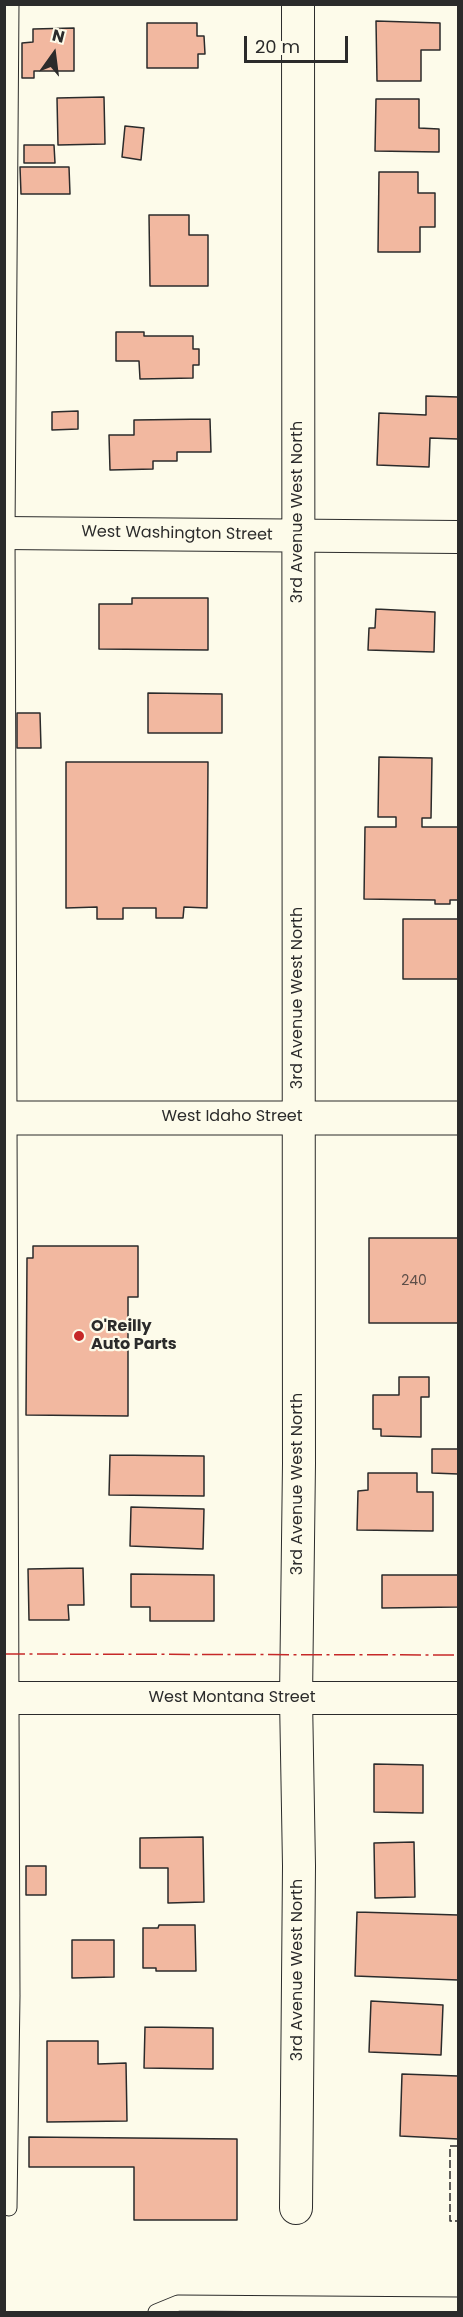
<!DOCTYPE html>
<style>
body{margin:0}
#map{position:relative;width:463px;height:2317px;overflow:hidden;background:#fdfbea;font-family:Poppins,sans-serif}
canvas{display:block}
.frame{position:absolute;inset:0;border:6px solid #2b2b2b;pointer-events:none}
.north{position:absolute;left:24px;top:24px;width:60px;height:60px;-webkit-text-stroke:4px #fdfbea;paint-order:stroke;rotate:14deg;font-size:16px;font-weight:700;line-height:24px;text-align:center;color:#2b2b2b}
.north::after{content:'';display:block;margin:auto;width:21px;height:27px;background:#2b2b2b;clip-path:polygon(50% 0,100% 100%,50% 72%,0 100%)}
.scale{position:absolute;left:244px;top:36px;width:104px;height:27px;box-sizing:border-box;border:3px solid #2b2b2b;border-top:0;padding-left:8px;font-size:18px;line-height:21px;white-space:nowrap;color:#2b2b2b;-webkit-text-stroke:4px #fdfbea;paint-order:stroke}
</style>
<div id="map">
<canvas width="463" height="2317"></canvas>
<div class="frame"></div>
<div class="north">N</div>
<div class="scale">20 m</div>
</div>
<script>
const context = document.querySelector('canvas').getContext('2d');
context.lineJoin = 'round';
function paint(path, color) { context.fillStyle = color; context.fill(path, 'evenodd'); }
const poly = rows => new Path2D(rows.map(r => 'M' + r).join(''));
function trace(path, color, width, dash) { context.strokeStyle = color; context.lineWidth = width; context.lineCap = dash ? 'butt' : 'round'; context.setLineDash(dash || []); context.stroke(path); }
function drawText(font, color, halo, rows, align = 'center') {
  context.font = font + ' Poppins,sans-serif'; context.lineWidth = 4.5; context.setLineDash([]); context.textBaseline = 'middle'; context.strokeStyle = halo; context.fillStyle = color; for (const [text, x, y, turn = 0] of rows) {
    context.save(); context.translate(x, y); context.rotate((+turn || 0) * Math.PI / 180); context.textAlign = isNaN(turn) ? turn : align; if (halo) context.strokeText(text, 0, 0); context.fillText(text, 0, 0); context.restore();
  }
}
const building = poly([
 [376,21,440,23,440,50,421,50,421,81,377,81,376,21],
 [147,23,197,23,197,36,204,36,205,54,198,54,198,68,147,68,147,23],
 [74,28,74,71,34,71,34,78,22,78,22,43,33,42,33,29,74,28],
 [104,97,105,144,58,145,57,98,104,97],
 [376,99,419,99,419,128,439,129,439,152,375,151,376,99],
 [125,126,144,128,141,160,122,157,125,126],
 [24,145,54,145,55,163,24,163,24,145],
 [20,167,69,167,70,194,21,194,20,167],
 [379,172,418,172,418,193,435,193,435,227,420,227,420,252,378,252,379,172],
 [149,215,189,215,189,235,208,235,208,286,150,286,149,215],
 [116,332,144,332,144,336,193,336,193,349,199,349,199,365,193,365,193,378,140,379,139,361,116,361,116,332],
 [426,396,458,397,458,439,430,438,429,467,377,465,379,413,426,415,426,396],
 [78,411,78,429,52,430,52,412,78,411],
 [210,419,211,452,177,452,177,461,153,461,153,469,110,470,109,435,134,435,134,420,210,419],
 [132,598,208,598,208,650,99,649,99,604,132,604,132,598],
 [376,609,435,612,434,652,368,650,369,628,375,628,376,609],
 [148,693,222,694,222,733,148,733,148,693],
 [17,713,40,713,41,748,17,748,17,713],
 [379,757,432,758,431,818,422,818,422,827,458,827,458,900,450,900,450,904,435,904,435,900,364,899,365,827,396,827,396,817,378,817,379,757],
 [66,762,208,762,207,908,184,907,183,918,156,918,156,908,123,908,123,919,97,919,97,907,66,908,66,762],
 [403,919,458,919,458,979,403,979,403,919],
 [369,1238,458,1238,458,1323,369,1323,369,1238],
 [33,1246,138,1246,138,1297,128,1297,128,1416,26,1415,27,1258,33,1258,33,1246],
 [399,1377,429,1377,429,1397,421,1397,421,1437,381,1436,381,1429,373,1429,373,1395,399,1395,399,1377],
 [432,1449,458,1449,458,1474,432,1473,432,1449],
 [110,1455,204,1456,204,1496,109,1495,110,1455],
 [368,1473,417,1473,417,1492,433,1492,433,1531,357,1530,358,1491,368,1490,368,1473],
 [131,1507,204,1509,203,1549,130,1546,131,1507],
 [83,1568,84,1605,68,1605,69,1620,29,1620,28,1569,83,1568],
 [131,1574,214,1575,214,1621,150,1621,150,1607,131,1607,131,1574],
 [382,1575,458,1575,458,1607,382,1608,382,1575],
 [374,1764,423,1765,423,1813,374,1812,374,1764],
 [203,1837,204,1902,168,1903,168,1868,140,1868,140,1838,203,1837],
 [414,1842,415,1897,375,1898,374,1843,414,1842],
 [26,1866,46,1866,46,1895,26,1895,26,1866],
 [357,1912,458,1915,458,1980,355,1976,357,1912],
 [159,1925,195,1925,196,1971,156,1971,156,1968,143,1968,143,1928,158,1928,159,1925],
 [72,1940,114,1940,114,1977,72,1978,72,1940],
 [371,2001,443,2005,441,2055,369,2052,371,2001],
 [145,2027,213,2028,213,2069,144,2068,145,2027],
 [47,2041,98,2041,98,2064,126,2063,127,2121,47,2122,47,2041],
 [402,2074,458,2076,458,2139,400,2136,402,2074],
 [29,2137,237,2139,237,2220,134,2220,134,2167,29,2167,29,2137]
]);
paint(building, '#f2b8a0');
trace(building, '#2b2b2b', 1.5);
const service = poly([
 [9,2208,12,1995,7,532,11,4],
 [156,2312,178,2303,458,2305]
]);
const minor = poly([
 [4,533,458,537],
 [4,1698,458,1698],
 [296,2208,299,1866,296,1698,299,1463,298,4]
]);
const trunk = poly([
 [4,1118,458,1118]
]);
trace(service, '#2b2b2b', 17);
trace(minor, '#2b2b2b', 34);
trace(trunk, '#2b2b2b', 35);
trace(service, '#fdfbea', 15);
trace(minor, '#fdfbea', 32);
trace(trunk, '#fdfbea', 33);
trace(poly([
 [458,2146,450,2146,450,2221,458,2221]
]), '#2b2b2b', 1.5, [8, 3]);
trace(poly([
 [4,1654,458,1655]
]), '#c62828', 1.5, [21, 4.5, 3, 4.5]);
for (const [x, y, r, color] of [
 [79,1336,6,"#c62828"]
]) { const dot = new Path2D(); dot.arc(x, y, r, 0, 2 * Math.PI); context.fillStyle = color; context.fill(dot); trace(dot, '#fdfbea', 2); }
drawText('14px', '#5d4e48', null, [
 ["240",414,1281]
]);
drawText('16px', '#2b2b2b', '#fdfbea', [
 ["3rd Avenue West North",298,512,-90],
 ["West Washington Street",177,534,1],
 ["3rd Avenue West North",298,998,-90],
 ["West Idaho Street",232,1117],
 ["3rd Avenue West North",298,1484,-90],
 ["West Montana Street",232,1698],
 ["3rd Avenue West North",298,1970,-90]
]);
drawText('bold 16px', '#2b2b2b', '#fdfbea', [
 ["O'Reilly",91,1327],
 ["Auto Parts",91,1345]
], 'left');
</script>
